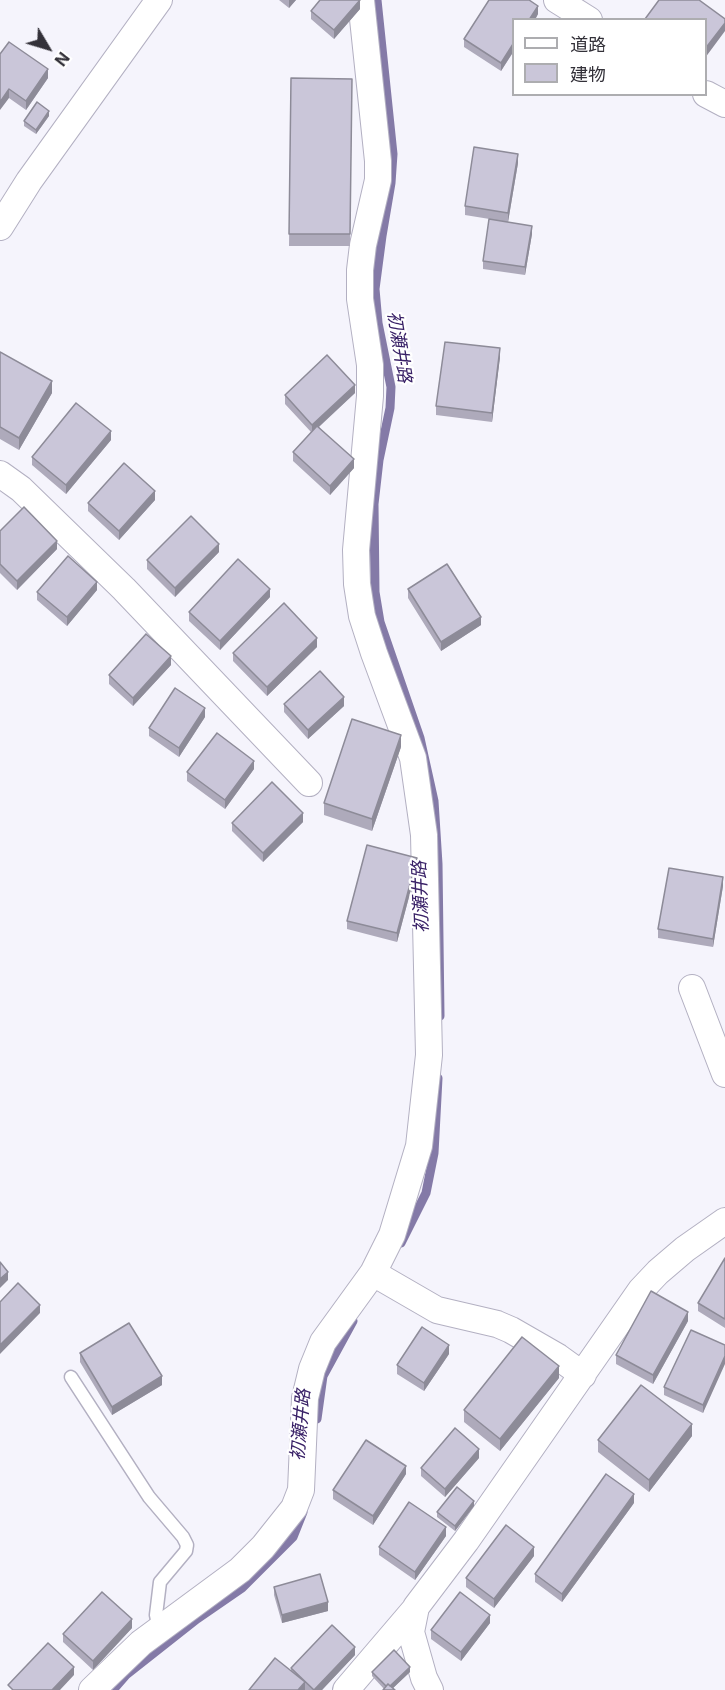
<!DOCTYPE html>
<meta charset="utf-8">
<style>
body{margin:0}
#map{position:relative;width:725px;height:1690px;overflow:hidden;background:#f5f4fc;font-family:Inter,"Noto Sans JP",sans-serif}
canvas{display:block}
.legend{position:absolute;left:512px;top:18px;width:195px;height:78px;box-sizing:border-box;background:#fff;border:2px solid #adadb0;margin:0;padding:8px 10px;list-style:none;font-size:18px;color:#333139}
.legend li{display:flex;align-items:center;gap:12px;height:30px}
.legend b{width:30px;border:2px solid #adadb0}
.north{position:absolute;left:18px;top:18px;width:60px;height:60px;-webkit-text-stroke:4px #fff;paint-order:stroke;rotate:128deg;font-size:16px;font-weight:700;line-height:24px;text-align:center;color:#333139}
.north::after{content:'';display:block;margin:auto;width:21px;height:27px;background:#333139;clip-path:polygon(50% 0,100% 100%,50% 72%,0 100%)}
</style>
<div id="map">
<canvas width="725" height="1690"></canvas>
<ul class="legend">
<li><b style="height:8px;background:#fff"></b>道路</li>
<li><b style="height:16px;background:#cac6d9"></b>建物</li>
</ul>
<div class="north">N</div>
</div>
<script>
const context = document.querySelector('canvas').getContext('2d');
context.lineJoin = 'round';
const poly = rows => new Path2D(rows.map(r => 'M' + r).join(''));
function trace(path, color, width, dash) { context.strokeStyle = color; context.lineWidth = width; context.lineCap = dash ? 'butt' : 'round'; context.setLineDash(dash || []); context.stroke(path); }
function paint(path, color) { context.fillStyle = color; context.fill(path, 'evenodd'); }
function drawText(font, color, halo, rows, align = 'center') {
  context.font = font + ' Inter,"Noto Sans JP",sans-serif'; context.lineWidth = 4.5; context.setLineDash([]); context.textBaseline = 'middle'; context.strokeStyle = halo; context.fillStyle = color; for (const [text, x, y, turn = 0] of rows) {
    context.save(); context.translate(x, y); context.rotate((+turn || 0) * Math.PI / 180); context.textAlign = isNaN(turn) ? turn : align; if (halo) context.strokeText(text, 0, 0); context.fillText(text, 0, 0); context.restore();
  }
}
trace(poly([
 [377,0,393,154,391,183,382,236,375,289,378,323,391,387,390,408,379,460,374,504,375,592,380,622,420,738,434,801,438,864,440,1016],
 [401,1243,426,1193,434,1153,438,1078],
 [317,1419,323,1376,353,1321],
 [113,1690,126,1675,197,1619,242,1588,293,1537,303,1512]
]), '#847aa7', 9);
const lane = poly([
 [71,1377,149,1497,183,1537,187,1545,186,1551,160,1582,156,1615,159,1629]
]);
const street = poly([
 [557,0,589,20],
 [706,94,725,104],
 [0,227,29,181,159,0],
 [0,474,21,489,124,589,309,783],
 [692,988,725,1074],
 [373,1273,437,1310,497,1324,511,1330,558,1357,583,1375],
 [92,1690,141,1643,240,1570,263,1547,294,1508,301,1490,305,1398,312,1369,323,1342,373,1273,392,1235,419,1146,429,1055,424,835,413,758,374,653,362,616,357,584,356,550,370,396,370,365,360,299,360,270,363,245,378,180,378,161,361,0],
 [346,1690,416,1608],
 [430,1690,424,1678,411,1632,416,1607,466,1541,641,1290,658,1272,685,1249,725,1221]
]);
trace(lane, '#b3b0c2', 15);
trace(street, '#b3b0c2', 28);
trace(lane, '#fff', 12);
trace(street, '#fff', 26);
paint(poly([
 [279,0,296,0,289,8],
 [360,9,334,39,311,19,311,11],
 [538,14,501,71,464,47,464,39],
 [0,54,48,78,26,110,9,98],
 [291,78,352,79,350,246,289,246],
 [49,116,36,134,24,126,24,121],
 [518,163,508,222,465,215,465,206],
 [532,234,525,275,483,269,483,261],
 [0,352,52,393,19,450,0,439],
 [500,357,492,422,436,415,436,406],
 [355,393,319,427,354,468,330,495,293,461,293,452,311,432,285,404,285,395],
 [111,440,66,494,32,465,32,457],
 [155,500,119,540,88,511,88,503],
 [0,531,57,549,17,590,0,573],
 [219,552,175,597,147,569,147,560],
 [408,589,481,625,441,651,408,598],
 [97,590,67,626,37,600,37,592],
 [270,597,220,650,189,621,189,612],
 [317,647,267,696,233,661,233,653],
 [171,665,133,706,109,684,109,675],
 [284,704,344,706,308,739,284,712],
 [205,717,179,757,149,736,149,728],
 [401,747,372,831,324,815,324,803],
 [254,769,225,809,187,781,187,772],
 [303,822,263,862,232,831,232,823],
 [417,867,397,942,347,929,347,921],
 [723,886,713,947,658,938,658,929],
 [725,1258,725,1328,698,1311,698,1303],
 [688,1321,653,1384,616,1364,616,1355],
 [725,1345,703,1413,664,1395,664,1387],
 [80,1353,162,1385,112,1415,80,1362],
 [449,1354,424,1391,397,1374,397,1365],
 [559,1378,500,1451,464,1422,464,1410],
 [692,1436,649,1492,598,1452,598,1440],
 [479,1458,445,1497,421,1476,421,1468],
 [406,1474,373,1525,333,1499,333,1490],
 [634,1503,562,1602,535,1582,535,1574],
 [474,1506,455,1531,437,1517,437,1512],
 [446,1536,415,1580,379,1555,379,1547],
 [534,1556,494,1608,466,1587,466,1578],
 [274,1587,328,1611,282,1623,274,1595],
 [490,1623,461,1661,431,1639,431,1630],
 [132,1628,93,1670,63,1642,63,1634],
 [355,1655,322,1690,305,1690,291,1671,291,1668],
 [372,1672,410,1672,393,1688,384,1689,372,1676]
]), '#aeaabb');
paint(poly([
 [289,0,296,0,289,8],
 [360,0,360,9,334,39,334,30],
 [538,6,538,14,535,20,529,20],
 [725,23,725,31,705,58,705,49],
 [513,44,513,52,501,71,501,63],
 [48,69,48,78,26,110,26,101],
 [9,89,9,98,0,110,0,102],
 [49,111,49,116,36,134,36,130],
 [518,154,518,163,508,222,508,213],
 [532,226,532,234,525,275,525,267],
 [500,348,500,357,492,422,492,413],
 [52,381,52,393,19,450,19,438],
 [355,385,355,393,312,433,312,425],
 [111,431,111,440,66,494,66,485],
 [354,459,354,468,330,495,330,486],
 [155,491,155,500,119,540,119,531],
 [57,541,57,549,17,590,17,581],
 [219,544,219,552,175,597,175,588],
 [97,582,97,590,67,626,67,617],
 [270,589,270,597,220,650,220,641],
 [481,617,481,625,441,651,441,642],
 [317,638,317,647,267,696,267,687],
 [171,656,171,665,133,706,133,698],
 [344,697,344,706,308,739,308,730],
 [205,708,205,717,179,757,179,748],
 [401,735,401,747,372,831,372,819],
 [254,761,254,769,225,809,225,800],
 [303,813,303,822,263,862,263,853],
 [417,858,417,867,397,942,397,933],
 [723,877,723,886,713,947,713,939],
 [8,1272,8,1280,0,1288,0,1279],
 [40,1305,40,1313,0,1354,0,1345],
 [688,1312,688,1321,653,1384,653,1375],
 [449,1345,449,1354,424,1391,424,1383],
 [725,1356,725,1364,703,1413,703,1405],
 [559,1366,559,1378,500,1451,500,1439],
 [162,1376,162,1385,112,1415,112,1407],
 [692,1424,692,1436,649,1492,649,1480],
 [479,1449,479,1458,445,1497,445,1489],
 [406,1466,406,1474,373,1525,373,1516],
 [634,1494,634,1503,562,1602,562,1594],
 [474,1501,474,1506,455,1531,455,1526],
 [446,1527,446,1536,415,1580,415,1572],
 [534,1547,534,1556,494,1608,494,1599],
 [328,1602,328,1611,282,1623,282,1615],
 [490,1615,490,1623,461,1661,461,1652],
 [132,1619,132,1628,93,1670,93,1661],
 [355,1647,355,1655,322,1690,314,1690],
 [74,1667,74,1675,60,1690,52,1690],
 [410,1667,410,1672,391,1690,388,1688],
 [305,1682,305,1690,298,1690]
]), '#8d8b98');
const building = poly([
 [320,0,360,0,334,30,311,11,320,0],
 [489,0,529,0,538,6,529,20,513,20,513,44,501,63,464,39,489,0],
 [659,0,699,0,725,19,725,23,705,49,705,20,645,19,659,0],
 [9,42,48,69,26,101,9,89,0,102,0,54,9,42],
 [291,78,352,79,350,234,289,234,291,78],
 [37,102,49,111,36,130,24,121,37,102],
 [474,147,518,154,508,213,465,206,474,147],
 [489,219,532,226,525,267,483,261,489,219],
 [445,342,500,348,492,413,436,406,445,342],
 [0,352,52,381,19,438,0,427,0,352],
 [327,355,355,385,312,425,285,395,327,355],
 [76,403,111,431,66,485,32,457,76,403],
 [317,426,354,459,330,486,293,452,317,426],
 [124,463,155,491,119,531,88,503,124,463],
 [24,507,57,541,17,581,0,564,0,531,24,507],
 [191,516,219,544,175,588,147,560,191,516],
 [68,556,97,582,67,617,37,592,68,556],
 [238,559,270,589,220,641,189,612,238,559],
 [447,564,481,617,441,642,408,589,447,564],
 [284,603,317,638,267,687,233,653,284,603],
 [146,634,171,656,133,698,109,675,146,634],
 [320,671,344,697,308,730,284,704,320,671],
 [175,688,205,708,179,748,149,728,175,688],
 [352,719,401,735,372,819,324,803,352,719],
 [217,733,254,761,225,800,187,772,217,733],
 [272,782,303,813,263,853,232,823,272,782],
 [367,845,417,858,397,933,347,921,367,845],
 [669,868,723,877,713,939,658,929,669,868],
 [725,1258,725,1319,698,1303,725,1258],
 [0,1262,8,1272,0,1279,0,1262],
 [18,1283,40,1305,0,1345,0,1302,18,1283],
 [651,1291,688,1312,653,1375,616,1355,651,1291],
 [129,1323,162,1376,112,1407,80,1353,129,1323],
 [422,1327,449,1345,424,1383,397,1365,422,1327],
 [691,1330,725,1345,725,1356,703,1405,664,1387,691,1330],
 [522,1337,559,1366,500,1439,464,1410,522,1337],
 [641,1385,692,1424,649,1480,598,1440,641,1385],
 [455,1428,479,1449,445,1489,421,1468,455,1428],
 [366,1440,406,1466,373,1516,333,1490,366,1440],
 [606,1474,634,1494,562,1594,535,1574,606,1474],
 [457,1487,474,1501,455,1526,437,1512,457,1487],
 [409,1502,446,1527,415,1572,379,1547,409,1502],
 [506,1525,534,1547,494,1599,466,1578,506,1525],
 [320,1574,328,1602,282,1615,274,1587,320,1574],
 [102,1592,132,1619,93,1661,63,1634,102,1592],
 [460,1592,490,1615,461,1652,431,1630,460,1592],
 [332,1625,355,1647,314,1690,291,1668,332,1625],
 [48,1643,74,1667,52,1690,13,1690,8,1685,48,1643],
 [394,1650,410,1667,390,1686,388,1684,386,1686,372,1672,394,1650],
 [275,1658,305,1682,298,1690,249,1690,275,1658],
 [388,1684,395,1690,383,1690,388,1684]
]);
paint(building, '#cac6d9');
trace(building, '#8d8b98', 1.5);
drawText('italic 18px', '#392167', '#fff', [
 ["初瀬井路",399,347,81],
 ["初瀬井路",421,897,-92],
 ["初瀬井路",301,1425,-85]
]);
</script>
